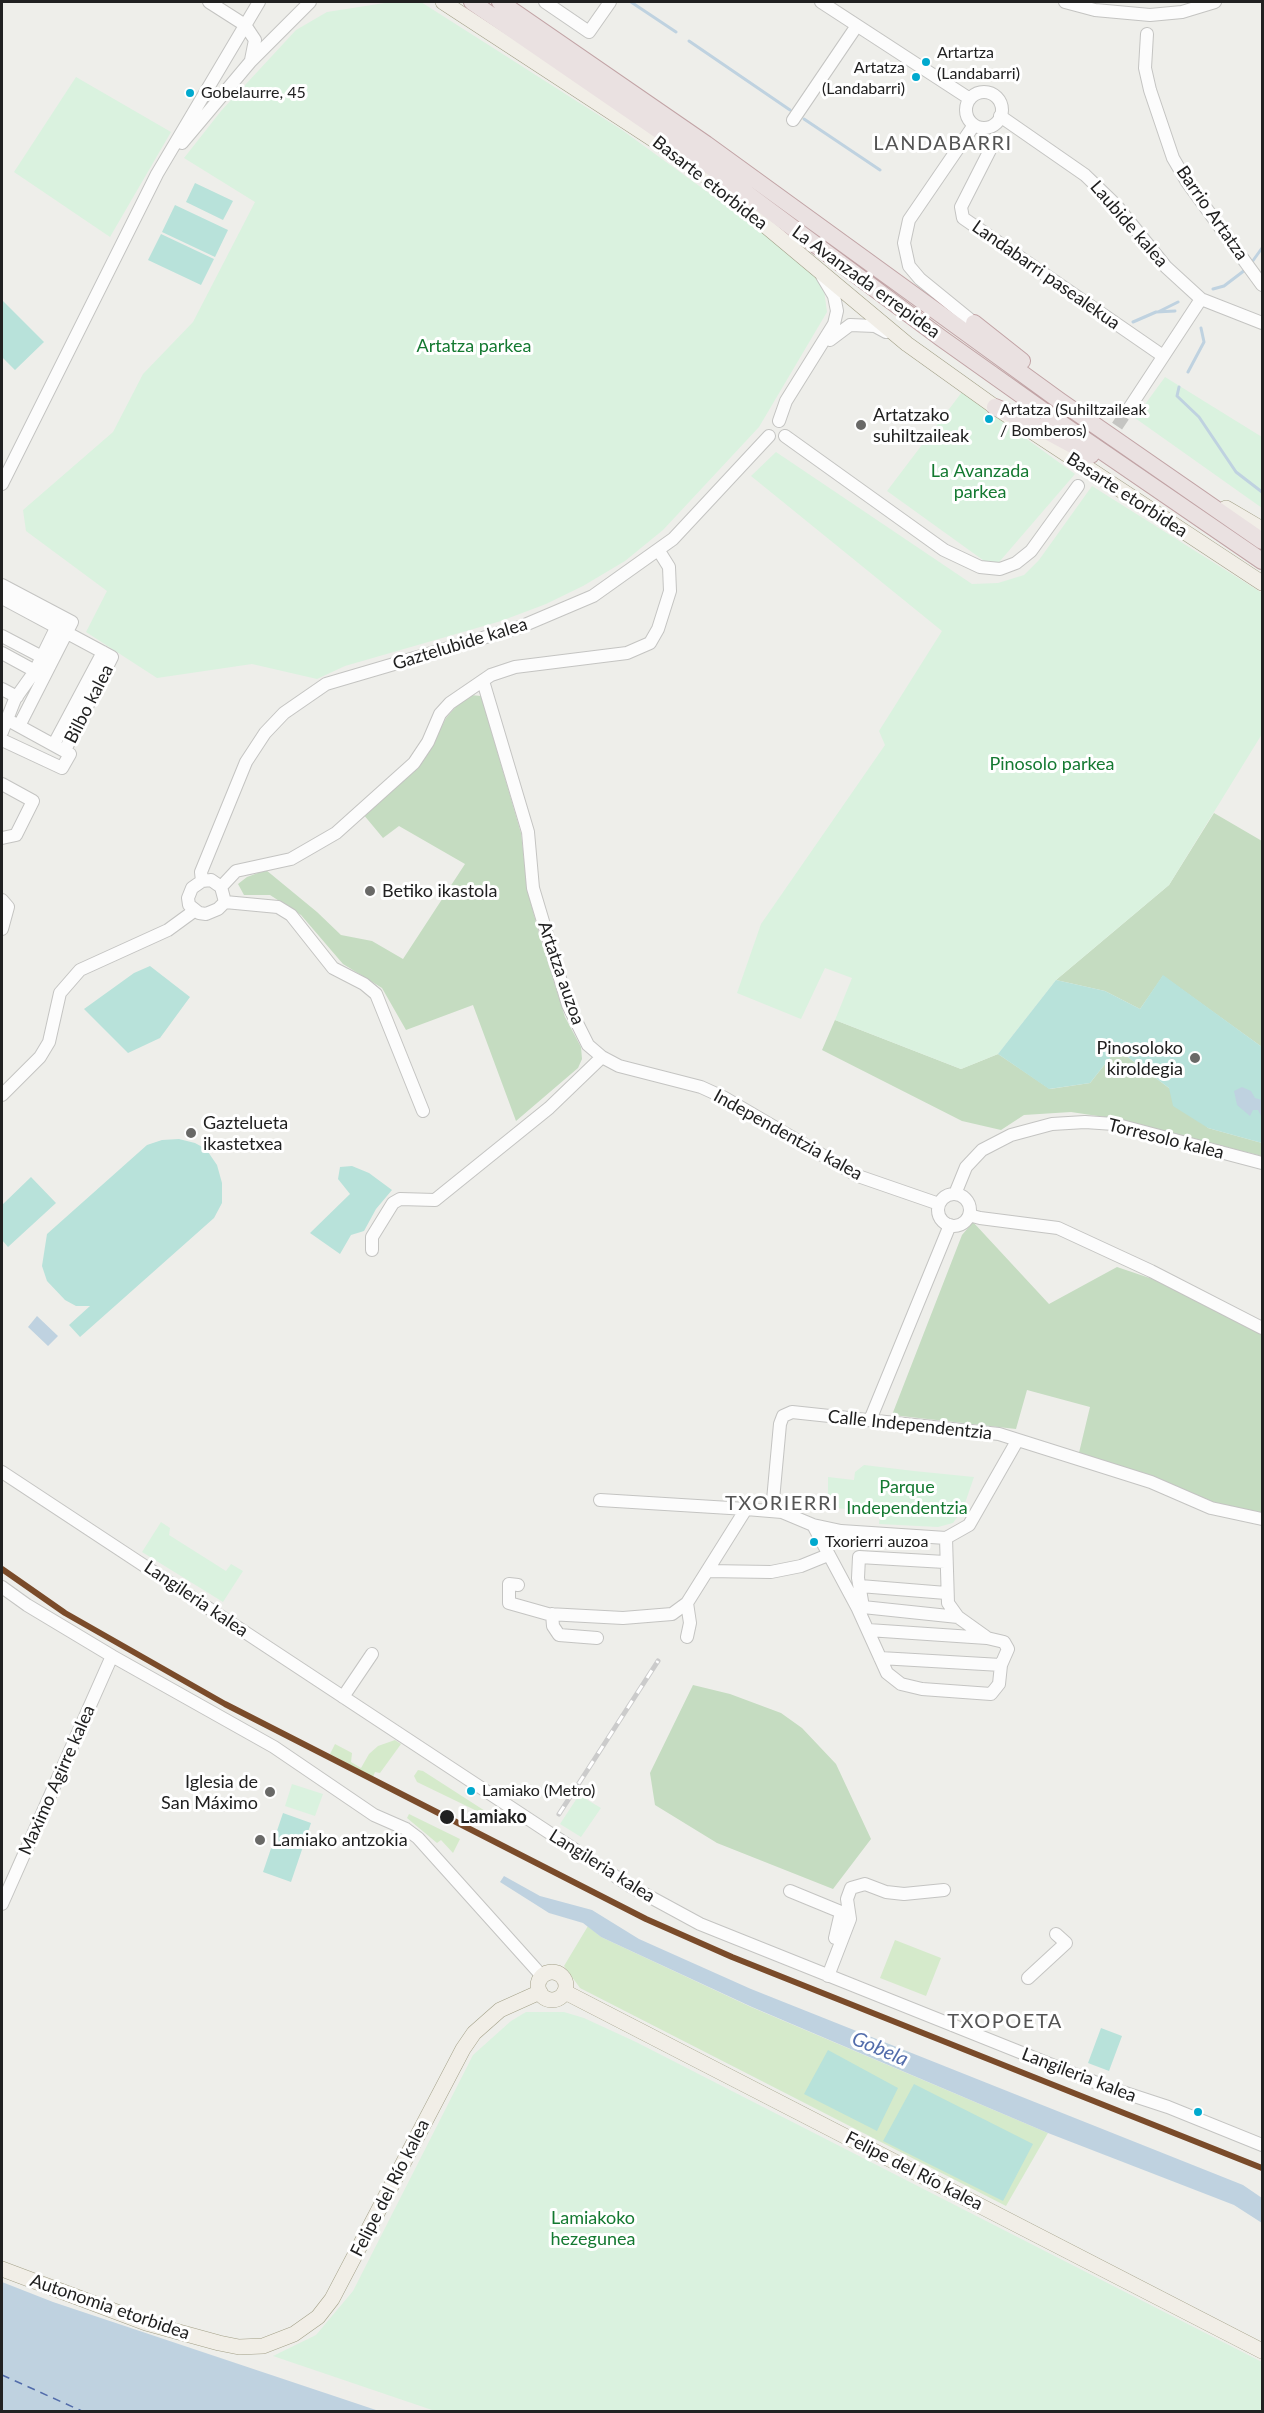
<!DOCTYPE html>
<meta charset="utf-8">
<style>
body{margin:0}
#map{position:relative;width:1264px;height:2413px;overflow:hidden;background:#eeeeea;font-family:Lato,sans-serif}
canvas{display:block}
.frame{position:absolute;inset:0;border:3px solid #212121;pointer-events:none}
</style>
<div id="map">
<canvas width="1264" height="2413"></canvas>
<div class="frame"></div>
</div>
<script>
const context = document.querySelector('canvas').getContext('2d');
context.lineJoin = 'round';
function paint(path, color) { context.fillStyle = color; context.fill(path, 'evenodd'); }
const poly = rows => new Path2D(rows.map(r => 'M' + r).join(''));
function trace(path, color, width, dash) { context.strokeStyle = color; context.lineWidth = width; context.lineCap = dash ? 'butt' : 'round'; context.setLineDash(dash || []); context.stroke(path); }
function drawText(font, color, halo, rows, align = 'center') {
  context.font = font + ' Lato,sans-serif'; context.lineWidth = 6; context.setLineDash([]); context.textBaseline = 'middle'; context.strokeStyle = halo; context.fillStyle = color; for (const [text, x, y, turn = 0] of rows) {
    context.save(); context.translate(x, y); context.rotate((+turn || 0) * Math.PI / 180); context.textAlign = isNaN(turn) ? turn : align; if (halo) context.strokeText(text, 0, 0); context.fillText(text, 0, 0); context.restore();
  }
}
paint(poly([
 [395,1740,401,1744,380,1773,375,1772,373,1777,330,1754,335,1744,352,1753,351,1762,361,1768,369,1754,378,1746],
 [418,1770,423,1771,510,1827,417,1782,414,1776],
 [409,1814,460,1839,453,1853,441,1840,437,1843,407,1818],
 [588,1926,601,1937,751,2007,1048,2133,1006,2206,580,1988,564,1966],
 [895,1940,941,1958,926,1996,880,1978]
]), '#d5eacb');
paint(poly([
 [471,695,481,696,521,833,528,893,541,940,565,1017,581,1047,582,1059,578,1068,516,1121,473,1005,406,1030,382,988,343,964,301,915,270,895,244,895,238,884,247,877,266,870,317,912,341,935,372,941,403,959,465,864,399,826,383,838,363,814,431,747,446,718,461,701],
 [1214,813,1262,841,1262,1047,1163,976,1140,1009,1105,991,1056,980,1169,885],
 [835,1020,961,1069,998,1054,1050,1089,1090,1083,1117,1049,1169,1088,1208,1128,1262,1143,1262,1156,1111,1118,1071,1112,1024,1115,1001,1130,962,1121,822,1050],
 [973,1222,1049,1304,1117,1267,1197,1294,1262,1322,1262,1519,1211,1508,1078,1457,1090,1407,1027,1390,1016,1429,892,1415,962,1235],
 [693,1685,730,1694,781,1713,802,1728,836,1764,871,1839,833,1889,717,1843,655,1805,650,1773]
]), '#c5dcc1');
paint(poly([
 [391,2,421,2,622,130,822,275,827,312,759,427,663,530,625,561,583,586,546,604,501,621,345,666,317,679,252,664,157,678,86,632,107,591,26,531,23,510,113,432,143,374,193,322,255,202,184,158,221,111,296,30,327,12],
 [76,77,171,132,110,237,14,172],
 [1165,377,1262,437,1262,508,1135,418],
 [962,392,1075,474,994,568,887,491],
 [776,452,972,584,998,583,1024,575,1039,560,1092,486,1262,593,1262,734,1169,885,1056,980,998,1054,961,1069,835,1020,852,978,825,968,801,1019,737,993,761,924,885,745,879,731,942,631,751,476],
 [864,1465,914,1471,974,1477,963,1509,953,1523,938,1527,879,1524,880,1513,828,1507,828,1477,854,1480,855,1472],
 [161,1522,170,1528,169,1535,226,1571,231,1564,243,1571,223,1602,142,1552],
 [292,1784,323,1794,315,1816,285,1806],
 [579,1795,601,1808,581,1837,560,1824],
 [526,2012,564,2012,584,2018,636,2042,1262,2362,1262,2411,435,2411,273,2356,316,2335,353,2291,473,2055,511,2021]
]), '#daf2df');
paint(poly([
 [195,183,233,201,223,220,186,202],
 [175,205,228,230,215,257,162,232],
 [161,234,214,259,201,285,148,260],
 [2,300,44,342,15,370,2,357],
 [150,966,190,997,160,1038,128,1053,84,1009,134,973],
 [1163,975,1262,1047,1262,1143,1208,1128,1173,1106,1169,1088,1117,1049,1090,1083,1049,1089,998,1054,1056,980,1105,991,1140,1009],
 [179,1139,195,1143,206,1149,217,1165,222,1183,222,1203,214,1218,80,1337,69,1325,90,1306,76,1306,65,1300,47,1281,42,1266,47,1234,147,1145,162,1140],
 [352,1166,369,1173,392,1190,376,1209,364,1231,351,1235,340,1254,310,1233,350,1194,338,1179,340,1167],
 [31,1177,56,1203,8,1247,2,1240,2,1205],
 [283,1813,311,1823,291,1882,263,1872],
 [1101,2028,1122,2036,1109,2071,1088,2063],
 [828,2050,898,2088,877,2131,804,2094],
 [914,2084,1033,2144,1003,2201,883,2141]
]), '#b8e2da');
paint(poly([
 [1242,1087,1251,1091,1255,1098,1262,1100,1262,1118,1258,1110,1253,1110,1250,1116,1237,1105,1234,1091],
 [37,1316,58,1336,48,1346,28,1327],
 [504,1876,540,1896,592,1910,639,1939,751,1989,1243,2185,1262,2198,1262,2223,1234,2205,1048,2133,752,2007,601,1937,583,1923,549,1913,500,1882],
 [2,2282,53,2302,379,2411,2,2411]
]), '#bfd2e0');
trace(poly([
 [631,2,676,32],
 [689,41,790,110],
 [804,119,880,170],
 [1252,262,1262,248],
 [1213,289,1224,286,1245,270],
 [1158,312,1178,302],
 [1133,322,1156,312,1175,311],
 [1188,372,1204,342,1201,328],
 [1179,387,1177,396,1199,417,1236,472,1262,492]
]), '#bfd2e0', 3);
trace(poly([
 [2,2375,84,2412]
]), '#526cab', 1.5, [8, 6]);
trace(poly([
 [1107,441,1130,407]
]), '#c5c5c2', 12, [12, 6]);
const minor = poly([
 [209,2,245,25,255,40,251,60],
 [545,2,589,32,610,2],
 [821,2,970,99],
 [1065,2,1095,10,1150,15,1182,12,1215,2],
 [1147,34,1145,68,1150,90,1173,158,1187,182,1262,285],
 '966 110a18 18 0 1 1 36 0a18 18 0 1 1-36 0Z',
 [1000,116,1085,175,1116,205,1166,267,1201,299,1262,323],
 [793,120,856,27],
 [974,125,909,220,904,243,909,266,920,279,974,323],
 [182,143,251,61,310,2],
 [991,148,961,207,963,218,1163,356],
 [830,340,850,325,875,326,886,332],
 [1130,407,1201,299],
 [779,421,786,401,834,324,837,311,834,296,822,276],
 [785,436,944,550,980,567,1000,569,1016,563,1031,551,1078,486],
 [2,484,157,174,259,2],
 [2,585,72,622,19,726],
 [2,598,112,657,65,750],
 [2,636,42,657],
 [2,653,35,671],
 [483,681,528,832,533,888,568,1005,588,1045,602,1057,619,1066,701,1087,723,1097,858,1176,939,1204],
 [2,689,17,697],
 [2,732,15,699,35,671,59,622],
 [2,740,62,768,70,754,8,720],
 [54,744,103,652],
 [2,784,33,801,16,835,2,838],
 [211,880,221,887,225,902,218,909,206,914,199,913,189,905,188,898,192,888,202,881,211,880],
 [202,881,201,872,246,762,265,733,284,713,326,684,520,627,593,596,673,539,769,436],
 [221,887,236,871,291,859,336,833,414,763,428,742,440,714,450,703,491,675,515,667,627,653,650,643,658,629,670,591,669,567,659,551],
 [2,900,8,907,2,929],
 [225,902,278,907,291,915,333,968,364,984,376,994,423,1111],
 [2,1095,40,1057,49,1042,60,993,80,970,168,930,194,911],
 [955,1194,966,1167,982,1150,1011,1135,1052,1124,1085,1122,1114,1124,1262,1163],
 '938 1210a16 16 0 1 1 32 0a16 16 0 1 1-32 0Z',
 [969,1215,980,1218,1058,1228,1151,1271,1262,1328],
 [372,1250,372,1237,393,1203,400,1199,435,1200,549,1108,602,1057],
 [870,1420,950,1225],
 [2,1472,630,1886,700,1924,1107,2087,1168,2107,1262,2145],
 [600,1500,746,1509],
 [772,1511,780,1424,783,1416,792,1412,999,1434,1151,1482,1211,1508,1262,1519],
 [813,1525,858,1609,887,1673,901,1684,922,1689,991,1694,999,1684,1001,1665,1008,1649,1004,1642,987,1638,868,1630],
 [946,1538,948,1603,958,1617,986,1637],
 [707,1571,771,1572,801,1566,828,1555],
 [518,1585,509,1584,509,1603,548,1614,623,1618,672,1614,687,1603,746,1509,782,1512,813,1525,841,1531,946,1538,969,1525,1017,1441],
 [860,1586,946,1593],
 [2,1587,27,1605,112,1656,274,1747,374,1815,406,1829,418,1838,542,1976],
 [687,1603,690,1623,687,1637],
 [863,1607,858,1578,859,1557,945,1562],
 [858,1609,863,1607,958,1617],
 [552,1614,553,1626,559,1635,597,1638],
 [880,1658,1001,1665],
 [343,1697,372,1654],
 [790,1891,841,1912,835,1938],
 [2,1904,112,1656],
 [828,1976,850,1919,847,1899,851,1888,865,1884,886,1892,904,1894,944,1890],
 [1028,1978,1066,1943,1056,1934]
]);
const major = poly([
 [443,2,694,166,907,344,995,407,1262,583],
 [1226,508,1262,529],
 '538 1986a14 14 0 1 1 28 0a14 14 0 1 1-28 0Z',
 [565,1992,1262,2351],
 [2,2269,146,2323,219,2343,239,2347,263,2346,294,2334,318,2317,332,2299,463,2049,474,2033,500,2010,540,1992]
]);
const highway = poly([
 [472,2,699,158,941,338,1062,424,1262,561],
 [500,2,706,144,1060,401,1262,541],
 [974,323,1022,361],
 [995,407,1026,420,1091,455]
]);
trace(minor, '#c4c4c2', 14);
trace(major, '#a3a088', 16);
trace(highway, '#c1a3a5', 18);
trace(minor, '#fcfcfc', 12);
trace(major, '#f1eee7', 15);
trace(highway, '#eae1e1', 16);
const rail = poly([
 [559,1814,658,1661]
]);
trace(rail, '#cbcbcb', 5);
trace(rail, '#fff', 3, [9]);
trace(poly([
 [2,1569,65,1613,225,1704,646,1919,732,1957,1262,2168]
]), '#7a4b2a', 6);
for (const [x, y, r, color] of [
 [926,62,5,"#00a9ce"],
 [916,77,5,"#00a9ce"],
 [190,93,5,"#00a9ce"],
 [989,419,5,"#00a9ce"],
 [861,425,6,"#696967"],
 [370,891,6,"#696967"],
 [1195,1058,6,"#696967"],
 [191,1133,6,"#696967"],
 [814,1542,5,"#00a9ce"],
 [471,1791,5,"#00a9ce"],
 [270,1792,6,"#696967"],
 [447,1817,8,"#212121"],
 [260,1840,6,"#696967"],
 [1198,2112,5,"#00a9ce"]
]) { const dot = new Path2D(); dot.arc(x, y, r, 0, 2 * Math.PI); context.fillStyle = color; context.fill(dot); trace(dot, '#fff', 2); }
drawText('16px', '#212121', '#fff', [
 ["Artartza",937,53],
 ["(Landabarri)",937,74],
 ["Artatza",905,68,"right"],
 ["(Landabarri)",905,89,"right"],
 ["Gobelaurre, 45",201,93],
 ["Artatza (Suhiltzaileak",1000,410],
 ["/ Bomberos)",1000,431],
 ["Txorierri auzoa",825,1542],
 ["Lamiako (Metro)",482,1791]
], 'left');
drawText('18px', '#212121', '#fff', [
 ["Basarte etorbidea",710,183,38],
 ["Barrio Artatza",1212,213,55],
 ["Laubide kalea",1129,224,49],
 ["Landabarri pasealekua",1046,275,35],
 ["La Avanzada errepidea",866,282,36],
 ["Basarte etorbidea",1127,495,33],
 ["Gaztelubide kalea",460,644,-17],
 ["Bilbo kalea",89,704,-63],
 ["Artatza auzoa",561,973,71],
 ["Independentzia kalea",788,1135,29],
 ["Torresolo kalea",1166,1139,14],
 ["Calle Independentzia",910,1425,6],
 ["Langileria kalea",196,1599,34],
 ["Maximo Agirre kalea",57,1780,-66],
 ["Langileria kalea",602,1866,32],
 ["Langileria kalea",1079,2075,21],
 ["Felipe del Río kalea",914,2171,27],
 ["Felipe del Río kalea",390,2188,-63],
 ["Autonomia etorbidea",110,2307,19]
]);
drawText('18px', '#147931', '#fff', [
 ["Artatza parkea",474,346],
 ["La Avanzada",980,471],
 ["parkea",980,492],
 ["Pinosolo parkea",1052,764],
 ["Parque",907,1487],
 ["Independentzia",907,1508],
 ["Lamiakoko",593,2218],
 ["hezegunea",593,2239]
]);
drawText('18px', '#212121', '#fff', [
 ["Artatzako",873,415],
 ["suhiltzaileak",873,436],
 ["Betiko ikastola",382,891],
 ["Pinosoloko",1183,1048,"right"],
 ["kiroldegia",1183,1069,"right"],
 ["Gaztelueta",203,1123],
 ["ikastetxea",203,1144],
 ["Iglesia de",258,1782,"right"],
 ["San Máximo",258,1803,"right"],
 ["Lamiako antzokia",272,1840]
], 'left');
drawText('bold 18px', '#212121', '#fff', [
 ["Lamiako",460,1817]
], 'left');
context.letterSpacing = '1.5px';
drawText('20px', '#545454', '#fff', [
 ["LANDABARRI",943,144],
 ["TXORIERRI",782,1504],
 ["TXOPOETA",1005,2022]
]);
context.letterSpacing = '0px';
drawText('italic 20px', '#526cab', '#fff', [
 ["Gobela",880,2049,23]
]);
</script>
